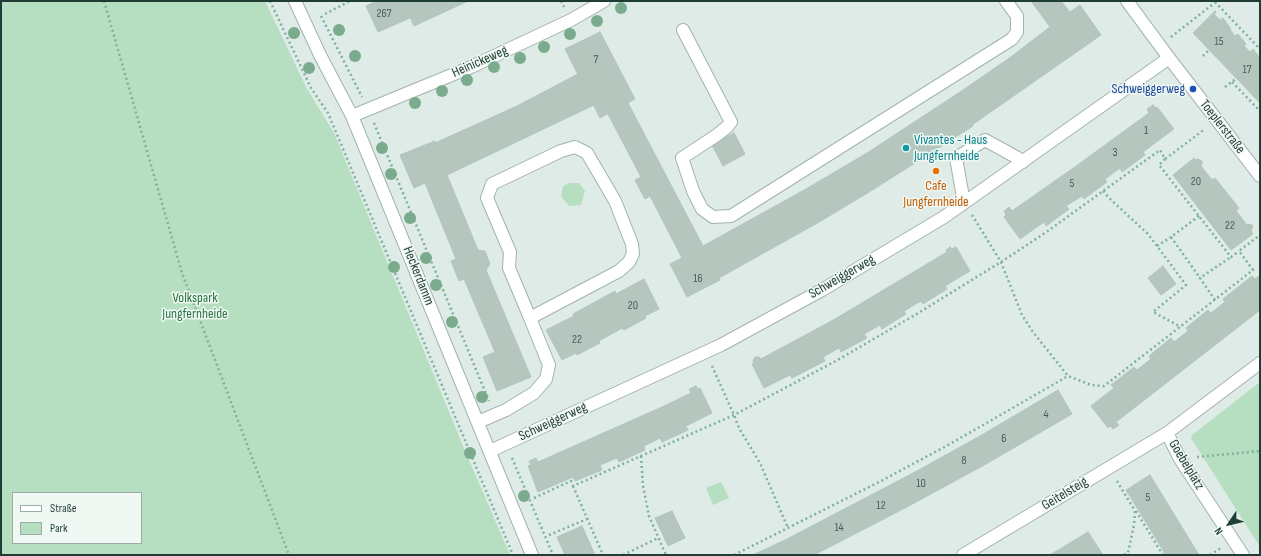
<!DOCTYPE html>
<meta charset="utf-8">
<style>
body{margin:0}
#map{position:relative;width:1261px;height:556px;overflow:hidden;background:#dfebe6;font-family:"Sofia Sans Condensed",sans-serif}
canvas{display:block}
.frame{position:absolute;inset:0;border:2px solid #1f3d34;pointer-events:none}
.legend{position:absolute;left:12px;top:492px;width:130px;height:52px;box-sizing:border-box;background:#f0f8f3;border:1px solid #9cada7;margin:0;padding:5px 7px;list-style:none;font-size:12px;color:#1f3d34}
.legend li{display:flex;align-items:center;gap:8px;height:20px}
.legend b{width:20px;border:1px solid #9cada7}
.north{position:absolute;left:1209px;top:504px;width:40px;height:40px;-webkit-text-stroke:3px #f0f8f3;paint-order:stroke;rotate:235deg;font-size:11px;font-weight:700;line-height:16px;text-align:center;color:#1f3d34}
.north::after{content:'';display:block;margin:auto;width:14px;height:18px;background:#1f3d34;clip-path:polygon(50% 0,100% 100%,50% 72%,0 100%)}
</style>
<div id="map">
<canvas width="1261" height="556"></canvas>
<div class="frame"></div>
<ul class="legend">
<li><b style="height:5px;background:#fff"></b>Straße</li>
<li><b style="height:11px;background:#b6dec0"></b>Park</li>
</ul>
<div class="north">N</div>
</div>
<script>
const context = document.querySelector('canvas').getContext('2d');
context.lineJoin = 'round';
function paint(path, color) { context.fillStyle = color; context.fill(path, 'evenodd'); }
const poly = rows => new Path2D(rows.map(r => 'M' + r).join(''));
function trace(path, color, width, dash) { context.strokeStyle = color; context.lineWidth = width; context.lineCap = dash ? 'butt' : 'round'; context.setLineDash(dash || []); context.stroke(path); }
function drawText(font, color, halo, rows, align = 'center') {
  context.font = font + ' "Sofia Sans Condensed",sans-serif'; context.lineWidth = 3; context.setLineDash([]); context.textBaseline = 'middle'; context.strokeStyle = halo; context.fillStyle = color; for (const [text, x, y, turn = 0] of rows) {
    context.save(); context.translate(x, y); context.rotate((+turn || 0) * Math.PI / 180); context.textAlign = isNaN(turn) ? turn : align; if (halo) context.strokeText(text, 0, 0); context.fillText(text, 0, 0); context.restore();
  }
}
paint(poly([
 [1,1,265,1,306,87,334,133,466,453,510,555,1,555],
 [13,493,141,493,141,543,13,543],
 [570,183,579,183,585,191,581,205,569,206,561,196,563,186],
 [1260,382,1260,547,1191,438,1192,435],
 [721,482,729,498,713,505,706,488]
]), '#b6dec0');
const building = poly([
 [377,1,403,1,410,18,378,32,366,6,377,1],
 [403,1,468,1,414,26,403,1],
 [1031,1,1061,1,1070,12,1080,5,1101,35,972,125,973,126,874,189,821,221,719,278,720,280,687,297,670,264,682,258,650,196,645,199,635,180,641,177,608,114,628,103,703,246,806,189,867,153,960,92,1008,59,1050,27,1031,1],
 [1215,11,1216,12,1214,14,1220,20,1223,18,1231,29,1230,30,1235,36,1238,34,1246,44,1244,46,1250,52,1253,49,1260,58,1259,61,1260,103,1193,33,1215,11],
 [600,32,635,99,600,118,565,49,600,32],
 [578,74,594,105,447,175,478,250,485,251,490,264,486,270,531,377,497,391,483,357,495,352,464,279,459,281,451,261,456,259,425,183,414,188,400,155,435,141,435,143,517,106,578,74],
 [1153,105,1155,108,1157,107,1174,129,1143,152,1145,155,1122,172,1120,168,1105,179,1107,182,1084,199,1082,196,1066,206,1069,209,1046,226,1044,222,1020,239,1004,217,1006,215,1004,211,1009,207,1012,211,1079,164,1149,113,1147,109,1153,105],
 [734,133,745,154,723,166,712,145,734,133],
 [1194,158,1196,160,1198,159,1202,161,1202,163,1201,166,1212,180,1215,178,1239,208,1236,211,1247,225,1250,224,1253,226,1251,231,1253,234,1231,250,1173,175,1194,158],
 [950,247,952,249,956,247,970,271,945,286,947,289,923,304,921,301,904,311,906,314,882,329,880,325,864,334,867,338,841,352,839,348,823,357,825,361,792,378,790,375,764,388,752,364,754,363,753,361,755,357,759,357,761,359,835,319,947,252,946,250,950,247],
 [1163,266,1176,284,1161,295,1148,278,1163,266],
 [1260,275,1260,310,1116,422,1119,425,1113,429,1110,426,1108,428,1091,406,1114,388,1111,385,1134,367,1137,370,1151,359,1149,356,1171,338,1174,342,1188,331,1186,328,1208,310,1211,313,1225,302,1223,299,1252,276,1255,279,1260,275],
 [644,279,659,309,645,316,646,318,628,328,624,330,622,328,599,341,600,343,577,355,576,353,562,360,546,330,574,316,573,314,615,291,616,294,644,279],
 [696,386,698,389,700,388,712,413,686,426,688,430,662,442,660,438,644,446,645,450,619,462,617,458,600,465,602,470,575,481,573,477,538,492,528,466,531,465,529,461,536,458,538,462,662,407,691,393,689,389,696,386],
 [1058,390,1072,414,986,464,905,508,814,555,753,555,787,539,915,472,980,436,1058,390],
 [1150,475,1199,555,1166,555,1126,490,1150,475],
 [672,511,685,538,668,546,655,518,672,511],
 [582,526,595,555,565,555,557,537,582,526],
 [1088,532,1103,555,1050,555,1088,532]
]);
paint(building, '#b4c6be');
trace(building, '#b1c5bc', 1);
const minor = poly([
 [295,1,320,55,352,116,532,555],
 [1127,1,1169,58,1260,176],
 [683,30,731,122,727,127,717,135,682,158,693,191,702,209,713,217,731,216,1012,39,1017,32,1017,16,1006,1],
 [352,116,471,67,571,20,604,1],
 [964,203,956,158,985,140,1016,157,1023,162],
 [478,422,506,410,534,393,546,379,549,365,530,318,619,271,629,262,633,254,632,244,615,201,587,153,575,147,561,151,492,184,487,198,510,252,509,268,530,318],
 [1167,433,1180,459,1243,555],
 [490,451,721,345,822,290,944,217,1169,58],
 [963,555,1167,433,1260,363]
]);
trace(minor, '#a2b3ad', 14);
trace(poly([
 [104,1,182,273,289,555],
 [270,1,311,88,328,113,513,555],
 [561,1,564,7],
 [1215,2,1260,49],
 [325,14,350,1],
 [321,16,362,97],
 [1171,37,1217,1],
 [1203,56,1209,50],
 [1232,82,1260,111],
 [1225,87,1237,78],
 [374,123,489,401],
 [1165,159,1159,165,1231,257,1239,251],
 [1103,191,1109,198,1148,234,1186,285,1153,312,1181,327],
 [972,215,1001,262,1022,315,1033,332,1068,376,1091,385,1104,386,1253,270,1239,251,1260,235],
 [1199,216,1171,237,1200,278],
 [1157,246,1171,237],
 [1215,300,1200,278,1231,257],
 [712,366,734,415,739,428,760,463,788,528],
 [641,456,643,486,649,516,666,555],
 [1197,457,1260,451],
 [512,458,553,555],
 [1117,481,1135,511,1134,525,1128,553,1123,555],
 [573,486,603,555],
 [534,498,571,481,573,486,734,415,834,362,915,315,1001,262,1045,233,1160,150,1165,159,1205,129],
 [1136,511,1163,555],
 [549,535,587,519],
 [623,555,658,538],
 [734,555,881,481,950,444,1068,376],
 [1210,555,1221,548]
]), '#7db19f', 2.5, [2, 3]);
trace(minor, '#fff', 12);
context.fillStyle = '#7aab8c';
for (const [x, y] of [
 [621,8],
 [597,21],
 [339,30],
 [294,33],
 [570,34],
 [544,47],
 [355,56],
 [520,58],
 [494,67],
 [309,68],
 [467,80],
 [442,91],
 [415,103],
 [382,148],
 [391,174],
 [410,218],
 [426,258],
 [394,267],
 [436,285],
 [452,322],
 [482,397],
 [470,453],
 [524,496]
]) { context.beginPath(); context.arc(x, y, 6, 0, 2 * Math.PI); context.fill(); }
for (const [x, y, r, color] of [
 [1193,89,4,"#1a4fb4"],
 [906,148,4,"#0f9aa8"],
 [936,171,4,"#e8710a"]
]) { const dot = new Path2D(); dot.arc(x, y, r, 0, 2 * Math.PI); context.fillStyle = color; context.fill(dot); trace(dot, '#f0f8f3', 1.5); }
drawText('12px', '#445f56', null, [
 ["267",384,14],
 ["15",1219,42],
 ["7",596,60],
 ["17",1247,70],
 ["1",1146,131],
 ["3",1115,153],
 ["20",1196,182],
 ["5",1072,184],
 ["22",1230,226],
 ["16",698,279],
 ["20",633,306],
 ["22",577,340],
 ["4",1046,415],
 ["6",1004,439],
 ["8",964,461],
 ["10",921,484],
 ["5",1148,498],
 ["12",881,506],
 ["14",839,528]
]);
drawText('14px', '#1f3d34', '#f0f8f3', [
 ["Heinickeweg",480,62,-24],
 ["Toeplerstraße",1222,127,52],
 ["Heckerdamm",418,276,68],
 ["Schweiggerweg",842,277,-30],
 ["Schweiggerweg",553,422,-25],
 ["Goebelplatz",1186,465,59],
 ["Geitelsteig",1065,494,-31]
]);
drawText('14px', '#164399', '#f0f8f3', [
 ["Schweiggerweg",1185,89]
], 'right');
drawText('14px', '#0d838f', '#f0f8f3', [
 ["Vivantes - Haus",914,140],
 ["Jungfernheide",914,156]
], 'left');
drawText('14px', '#c56008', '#f0f8f3', [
 ["Cafe",936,186],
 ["Jungfernheide",936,202]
]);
drawText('14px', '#277643', '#f0f8f3', [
 ["Volkspark",195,298],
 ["Jungfernheide",195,314]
]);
</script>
